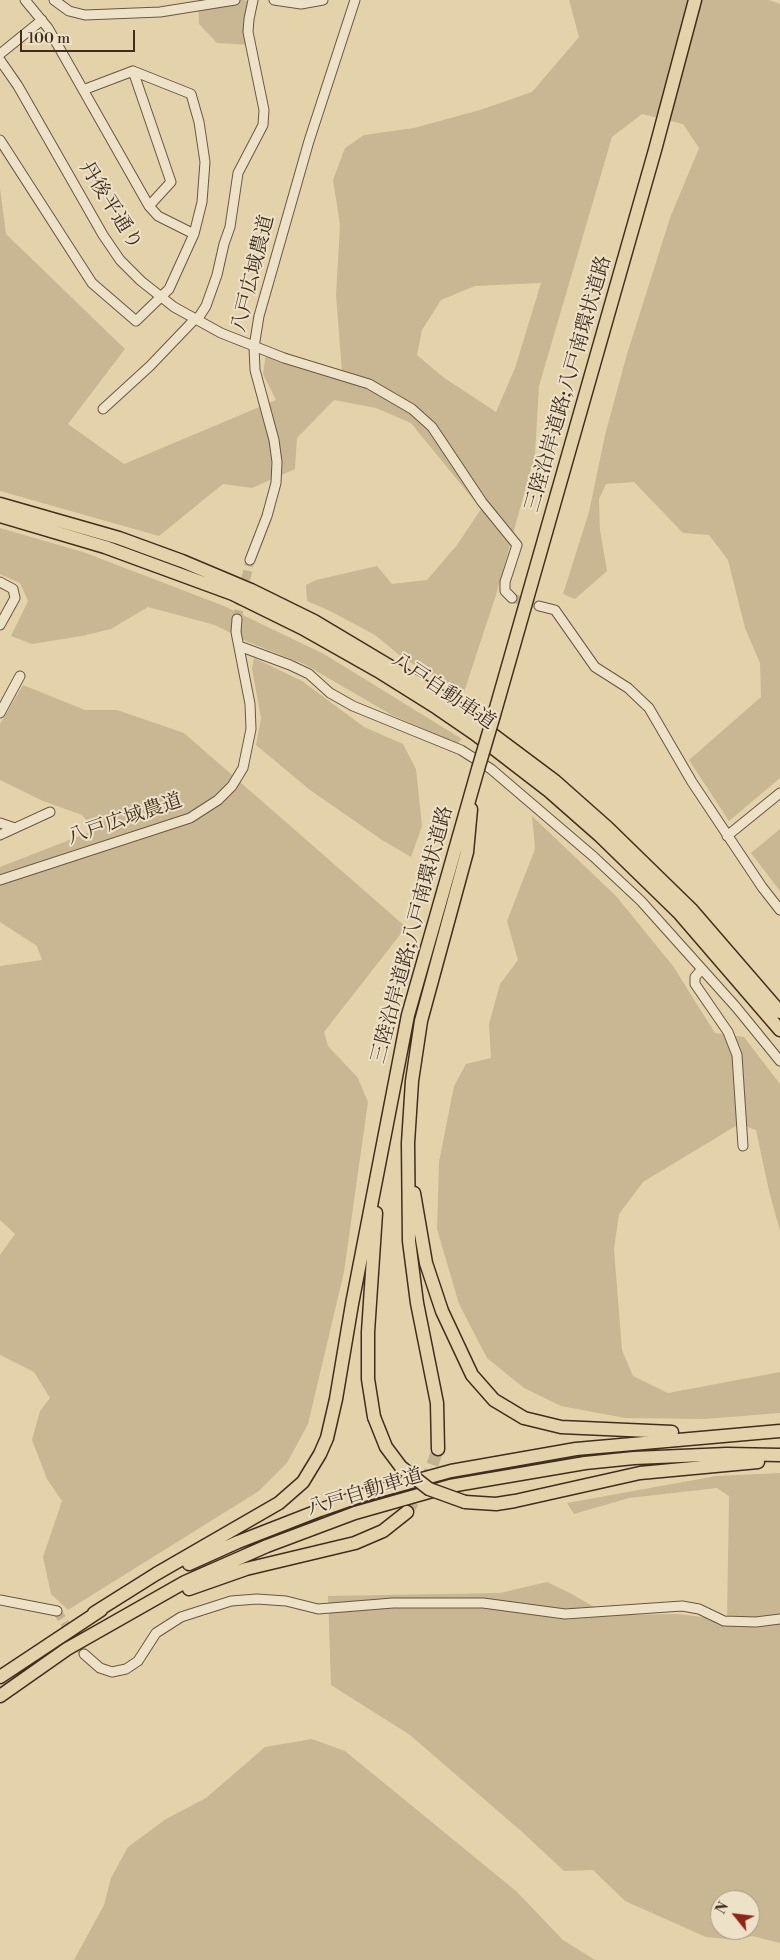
<!DOCTYPE html>
<meta charset="utf-8">
<style>
body{margin:0}
#map{position:relative;width:780px;height:1960px;overflow:hidden;background:#e4d3aa;font-family:"Libre Bodoni",serif}
canvas{display:block}
.north{position:absolute;left:710px;top:1890px;width:50px;height:50px;box-sizing:border-box;background:#ede2c8;border:1px solid #a89a84;border-radius:50%;rotate:299deg;font-size:14px;font-weight:700;line-height:20px;text-align:center;color:#412d1e}
.north::after{content:'';display:block;margin:auto;width:18px;height:22px;background:#8f2418;clip-path:polygon(50% 0,100% 100%,50% 72%,0 100%)}
.scale{position:absolute;left:20px;top:30px;width:115px;height:22px;box-sizing:border-box;border:2px solid #412d1e;border-top:0;padding-left:6px;font-size:15px;line-height:18px;white-space:nowrap;color:#412d1e;-webkit-text-stroke:4px #ede2c8;paint-order:stroke}
</style>
<div id="map">
<canvas width="780" height="1960"></canvas>
<div class="north">N</div>
<div class="scale">100 m</div>
</div>
<script>
const context = document.querySelector('canvas').getContext('2d');
context.lineJoin = 'round';
function paint(path, color) { context.fillStyle = color; context.fill(path, 'evenodd'); }
const poly = rows => new Path2D(rows.map(r => 'M' + r).join(''));
function trace(path, color, width, dash) { context.strokeStyle = color; context.lineWidth = width; context.lineCap = dash ? 'butt' : 'round'; context.setLineDash(dash || []); context.stroke(path); }
function drawText(font, color, halo, rows, align = 'center') {
  context.font = font + ' "Libre Bodoni","Noto Serif JP",serif'; context.lineWidth = 4; context.setLineDash([]); context.textBaseline = 'middle'; context.strokeStyle = halo; context.fillStyle = color; for (const [text, x, y, turn = 0] of rows) {
    context.save(); context.translate(x, y); context.rotate((+turn || 0) * Math.PI / 180); context.textAlign = isNaN(turn) ? turn : align; if (halo) context.strokeText(text, 0, 0); context.fillText(text, 0, 0); context.restore();
  }
}
paint(poly([
 [198,0,244,0,255,6,249,45,217,43,199,24],
 [569,0,769,0,780,4,780,778,729,821,689,760,761,697,760,663,745,628,728,560,709,535,683,533,634,482,606,484,599,499,600,530,607,571,575,599,563,594,589,512,605,435,627,354,670,218,699,148,683,124,642,114,612,137,539,386,535,455,496,595,464,692,404,659,375,635,330,611,307,601,306,585,316,580,377,566,392,584,427,580,457,545,481,509,411,423,376,408,334,400,297,438,295,469,252,488,223,484,159,536,0,491,0,188,6,234,125,349,68,424,124,464,276,400,263,374,267,346,342,372,336,295,340,225,333,180,345,148,364,135,414,128,480,110,532,92,579,37],
 [541,283,515,368,496,412,443,377,417,355,422,330,441,300,475,286],
 [0,528,83,552,224,606,324,654,462,739,457,744,392,715,304,664,248,642,215,625,148,607,111,629,82,636,32,644,11,636,28,601,20,583,0,574],
 [254,658,302,681,364,727,403,744,416,769,422,826,411,857,382,840,310,790,256,745,261,718,252,669],
 [23,685,85,710,117,710,184,733,406,927,324,1032,328,1046,358,1078,368,1102,344,1272,308,1424,287,1463,259,1491,68,1610,51,1594,43,1557,62,1501,47,1479,32,1440,40,1411,50,1398,34,1372,0,1355,0,1255,15,1234,0,1220,0,966,42,960,37,946,0,922,0,867,95,830,82,815,43,801,0,780,0,724],
 [532,816,616,896,673,966,715,1033,744,1037,780,1084,780,1231,769,1191,756,1130,739,1124,643,1182,619,1214,614,1249,622,1350,633,1376,668,1393,780,1372,780,1413,705,1419,625,1418,561,1406,524,1388,487,1358,459,1304,437,1229,439,1162,454,1086,466,1064,491,1058,489,1024,500,984,518,960,507,921,535,849],
 [780,829,780,891,751,853],
 [780,1473,780,1943,752,1936,738,1940,706,1937,625,1901,593,1870,564,1871,521,1831,410,1735,331,1685,328,1596,500,1593,547,1582,570,1593,608,1615,678,1614,727,1620,729,1496,717,1488,629,1498,574,1514,567,1503,716,1476],
 [720,1900,750,1900,750,1930,720,1930],
 [312,1739,345,1751,516,1891,563,1940,595,1960,74,1960,104,1905,111,1878,128,1847,166,1819,206,1798,265,1747]
]), '#c8b792');
trace(poly([
 [512,598,539,606],
 [237,619,250,560],
 [57,1611,84,1654]
]), '#c3b28e', 9, [9, 4.5]);
trace(poly([
 [407,1512,427,1480,438,1449]
]), '#c3b28e', 12, [12, 6]);
const minor = poly([
 [25,0,48,28,149,206,158,216,194,234],
 [54,0,69,11,85,15,160,12,235,0],
 [274,0,301,4,323,0],
 [0,54,42,20],
 [0,60,18,86,103,235,120,260,141,281,174,307,221,333,284,358,369,384,412,409,432,427,482,502,517,545,505,582,505,591,512,598],
 [133,71,171,182,149,206],
 [0,140,92,283,136,321,169,289,194,234,202,202,205,162,199,122,191,94,133,71,83,90],
 [197,320,206,306,217,275,224,244,230,227,238,173,263,125,264,110,248,32,249,19,253,0],
 [103,409,150,366,195,319],
 [250,560,267,516,276,483,277,462,274,440,255,370,254,347,259,316,309,141,355,0],
 [0,582,13,589,15,598,0,625],
 [539,606,555,610,595,667,628,688,649,708,692,782,762,887,780,910],
 [239,646,290,665,309,674,330,693,353,706,461,750,491,769,594,857,641,901,736,1007,780,1061],
 [0,713,20,676],
 [0,823,15,828],
 [0,835,50,812],
 [727,836,780,793],
 [0,880,190,818,218,800,232,786,243,768,251,729,250,704,236,632,237,619],
 [702,969,695,977,695,984,728,1032,737,1055,743,1146],
 [0,1600,57,1611],
 [84,1654,100,1668,112,1672,126,1669,138,1661,156,1633,181,1617,231,1601,257,1599,286,1601,318,1609,393,1603,483,1603,565,1614,682,1606,699,1609,724,1621,756,1622,780,1619]
]);
const highway = poly([
 [0,504,119,538,182,561,251,590,314,621,448,701,555,781,608,828,691,909,780,1012],
 [0,516,105,547,233,594,302,628,378,671,437,708,475,734,549,791,599,835,680,914,780,1030],
 [494,715,655,150,695,0],
 [414,1193,426,1263,442,1311,472,1375,494,1400,524,1418,561,1427,672,1432],
 [374,1417,368,1379,368,1332,376,1213],
 [438,1449,437,1403,417,1303,409,1241,408,1143,412,1081,421,1021,467,852,471,809],
 [465,1502,496,1504,515,1501,640,1473,758,1462],
 [189,1564,238,1542,320,1510,360,1496,451,1471,576,1449,780,1431],
 [189,1589,246,1569,355,1543,383,1531,407,1512],
 [94,1613,156,1574,279,1503,303,1482,320,1454,327,1438,336,1399,352,1304,408,1015,478,769],
 [0,1677,101,1610],
 [0,1696,67,1649,185,1582,267,1546,355,1513,450,1486,585,1463,634,1458,727,1454,780,1455]
]);
trace(minor, '#6a5641', 11);
trace(highway, '#412d1e', 15);
trace(minor, '#ede2c8', 9);
trace(highway, '#e4d3aa', 12);
const highwayBridge = poly([
 [478,769,494,715],
 [374,1417,386,1447,401,1467,429,1489,465,1502]
]);
trace(highwayBridge, '#412d1e', 15, []);
trace(highwayBridge, '#e4d3aa', 12);
drawText('20px', '#412d1e', '#ede2c8', [
 ["丹後平通り",110,206,58],
 ["八戸広域農道",254,274,-76],
 ["三陸沿岸道路;八戸南環状道路",569,384,-74],
 ["八戸自動車道",443,692,34],
 ["八戸広域農道",125,820,-19],
 ["三陸沿岸道路;八戸南環状道路",413,935,-75],
 ["八戸自動車道",365,1493,-17]
]);
</script>
